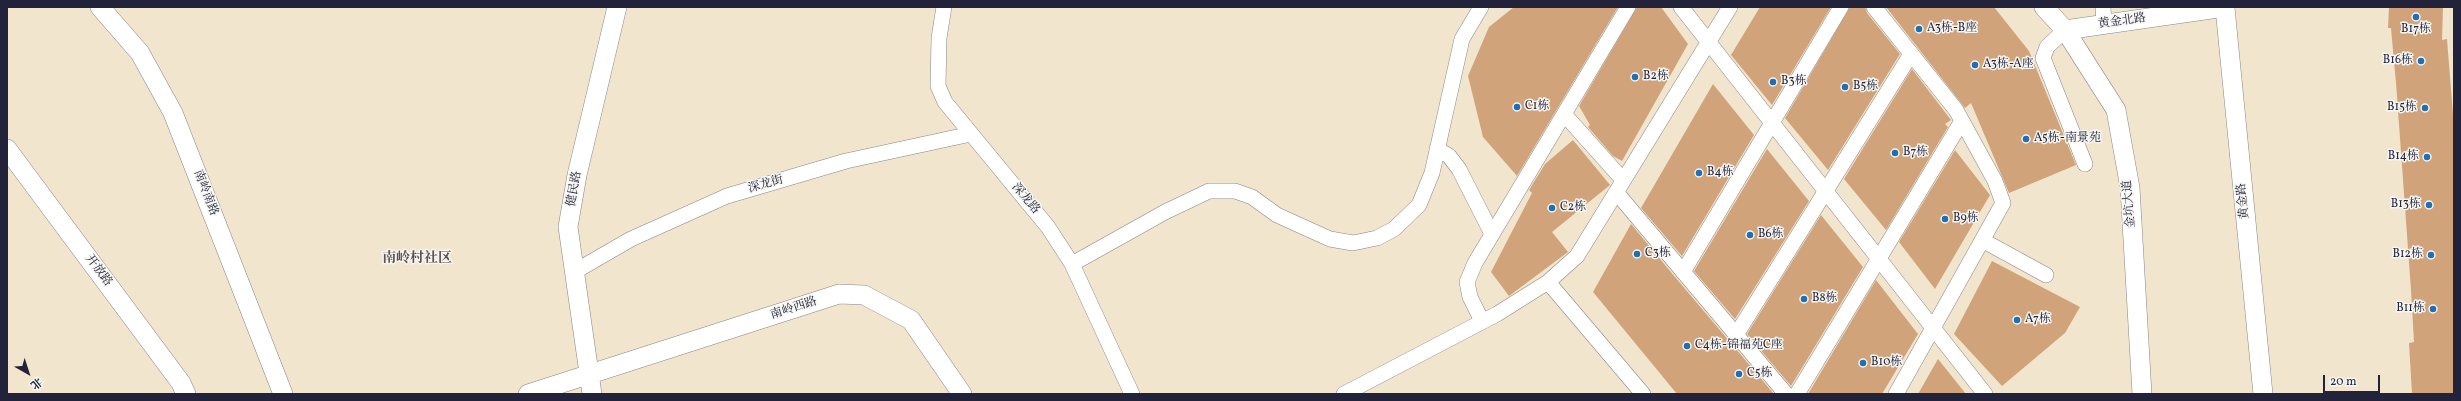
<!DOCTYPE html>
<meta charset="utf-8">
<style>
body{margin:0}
#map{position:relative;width:2461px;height:401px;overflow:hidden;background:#f2e5ce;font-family:Vollkorn,"Noto Serif SC",serif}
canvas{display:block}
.frame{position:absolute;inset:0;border:8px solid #22223b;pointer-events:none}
.north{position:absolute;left:8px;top:353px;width:40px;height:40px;-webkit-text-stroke:3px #f6f6f2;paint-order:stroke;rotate:141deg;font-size:11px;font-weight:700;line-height:16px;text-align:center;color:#22223b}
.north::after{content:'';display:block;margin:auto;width:14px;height:18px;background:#22223b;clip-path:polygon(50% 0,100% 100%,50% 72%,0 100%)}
.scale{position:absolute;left:2323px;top:375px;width:57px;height:18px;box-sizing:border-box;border:2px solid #22223b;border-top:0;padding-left:5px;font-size:12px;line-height:14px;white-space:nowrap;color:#22223b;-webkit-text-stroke:3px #f6f6f2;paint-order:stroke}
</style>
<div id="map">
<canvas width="2461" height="401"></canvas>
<div class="frame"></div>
<div class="north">北</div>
<div class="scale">20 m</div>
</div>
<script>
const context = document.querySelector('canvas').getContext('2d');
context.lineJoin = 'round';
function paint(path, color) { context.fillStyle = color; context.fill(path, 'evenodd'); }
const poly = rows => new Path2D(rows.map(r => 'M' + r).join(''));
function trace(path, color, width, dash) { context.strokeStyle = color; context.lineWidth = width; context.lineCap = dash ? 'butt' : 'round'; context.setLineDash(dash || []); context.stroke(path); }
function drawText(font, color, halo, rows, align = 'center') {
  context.font = font + ' Vollkorn,"Noto Serif SC",serif'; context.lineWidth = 3; context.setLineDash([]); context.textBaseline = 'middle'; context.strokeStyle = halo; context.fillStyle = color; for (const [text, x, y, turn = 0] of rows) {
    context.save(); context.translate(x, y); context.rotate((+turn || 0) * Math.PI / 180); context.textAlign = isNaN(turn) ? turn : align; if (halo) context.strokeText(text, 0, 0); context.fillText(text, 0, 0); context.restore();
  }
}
paint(poly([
 [1514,7,1618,7,1517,176,1483,137,1468,76,1489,27],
 [1637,7,1661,7,1688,44,1622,161,1613,156,1588,127,1590,125,1579,106],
 [1760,7,1831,7,1772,105,1731,55],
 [1850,7,1865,7,1867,13,1900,54,1828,170,1785,118],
 [1886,7,1994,7,2029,51,2076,165,2009,193,1971,103,1965,108],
 [2389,7,2443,7,2442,40,2447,39,2454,127,2454,394,2412,394,2409,343,2414,342,2411,290,2396,83,2391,28,2388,28],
 [1912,69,1951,120,1945,124,1948,127,1886,230,1844,179],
 [1713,84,1754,135,1682,256,1641,208],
 [1573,140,1610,185,1552,232,1568,252,1509,296,1491,272,1532,193,1529,190,1545,164],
 [1767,149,1809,201,1735,319,1694,271],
 [1955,150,1990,195,1935,289,1899,242],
 [1821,215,1863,267,1791,386,1747,334],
 [1631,224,1675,277,1774,394,1677,394,1593,292],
 [1992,261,2080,307,2065,333,2002,386,1954,334],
 [1876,280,1918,334,1882,394,1808,394],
 [1938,359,1966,394,1918,394]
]), '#d1a37a');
const minor = poly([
 [944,7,939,38,938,86,945,102,1048,227,1072,264,1132,394],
 [1681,7,1985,394],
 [1874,7,1956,110,1995,181,2003,203,1896,394],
 [2103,7,2104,25],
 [2065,30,2047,47,2043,58,2085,164],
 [1564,114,1623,180],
 [1437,149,1449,156,1459,169,1492,234],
 [1616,192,1786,394],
 [1982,240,2046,275],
 [1072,264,1165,212,1209,191,1235,191,1252,197,1277,215,1330,239,1353,243,1377,238,1394,229,1419,205,1432,173,1462,39,1481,7],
 [574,272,631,239,727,196,846,161,971,134],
 [1683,272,1841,7],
 [1548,282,1643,394],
 [1482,321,1470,297,1467,282,1475,263,1628,7],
 [1736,335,1911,54],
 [1344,394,1497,314,1548,282,1577,256,1730,7],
 [1797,394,1962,121]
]);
const tertiary = poly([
 [100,7,140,53,173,113,283,394],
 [2044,7,2065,30,2116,110,2130,188,2142,394],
 [2225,8,2263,394],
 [2065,30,2225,7],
 [7,149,181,383,186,394],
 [528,394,839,294,864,295,911,320,962,394],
 [592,394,568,227,577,175,617,7]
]);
trace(minor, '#8a8484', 16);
trace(tertiary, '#8a8484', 20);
trace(minor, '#fff', 15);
trace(tertiary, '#fff', 19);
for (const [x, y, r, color] of [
 [2416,17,4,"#1f6fb2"],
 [1919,29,4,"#1f6fb2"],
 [2421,61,4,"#1f6fb2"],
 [1975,65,4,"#1f6fb2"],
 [1635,77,4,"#1f6fb2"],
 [1773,82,4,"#1f6fb2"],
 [1845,87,4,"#1f6fb2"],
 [1517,107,4,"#1f6fb2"],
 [2425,108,4,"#1f6fb2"],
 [2026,139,4,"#1f6fb2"],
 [1895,153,4,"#1f6fb2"],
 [2427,157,4,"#1f6fb2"],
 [1699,173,4,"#1f6fb2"],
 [2429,205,4,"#1f6fb2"],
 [1552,208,4,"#1f6fb2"],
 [1945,219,4,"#1f6fb2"],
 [1750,235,4,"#1f6fb2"],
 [1637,254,4,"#1f6fb2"],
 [2431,255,4,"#1f6fb2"],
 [1804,299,4,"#1f6fb2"],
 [2433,309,4,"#1f6fb2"],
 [2017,320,4,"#1f6fb2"],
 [1687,346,4,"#1f6fb2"],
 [1863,363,4,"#1f6fb2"],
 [1739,374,4,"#1f6fb2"]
]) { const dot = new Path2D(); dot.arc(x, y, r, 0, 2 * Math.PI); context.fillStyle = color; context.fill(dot); trace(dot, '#f6f6f2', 1.5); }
drawText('12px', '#22223b', '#f6f6f2', [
 ["黄金北路",2122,22,-8],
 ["深龙街",766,185,-16],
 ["健民路",575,189,-80],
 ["南岭南路",205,193,69],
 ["深龙路",1025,199,50],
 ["黄金路",2244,201,-96],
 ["金坑大道",2130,204,-95],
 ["开放路",98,271,53],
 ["南岭西路",794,309,-18]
]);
drawText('12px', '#22223b', '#f6f6f2', [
 ["A3栋-B座",1927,29],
 ["B17栋",2416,30,"center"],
 ["B16栋",2413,61,"right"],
 ["A3栋-A座",1983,65],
 ["B2栋",1643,77],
 ["B3栋",1781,82],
 ["B5栋",1853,87],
 ["C1栋",1525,107],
 ["B15栋",2417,108,"right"],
 ["A5栋-南景苑",2034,139],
 ["B7栋",1903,153],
 ["B14栋",2419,157,"right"],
 ["B4栋",1707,173],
 ["B13栋",2421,205,"right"],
 ["C2栋",1560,208],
 ["B9栋",1953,219],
 ["B6栋",1758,235],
 ["C3栋",1645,254],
 ["B12栋",2423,255,"right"],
 ["B8栋",1812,299],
 ["B11栋",2425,309,"right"],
 ["A7栋",2025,320],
 ["C4栋-锦福苑C座",1695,346],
 ["B10栋",1871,363],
 ["C5栋",1747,374]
], 'left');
drawText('bold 14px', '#5f4f51', '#f6f6f2', [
 ["南岭村社区",417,259]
]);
</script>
